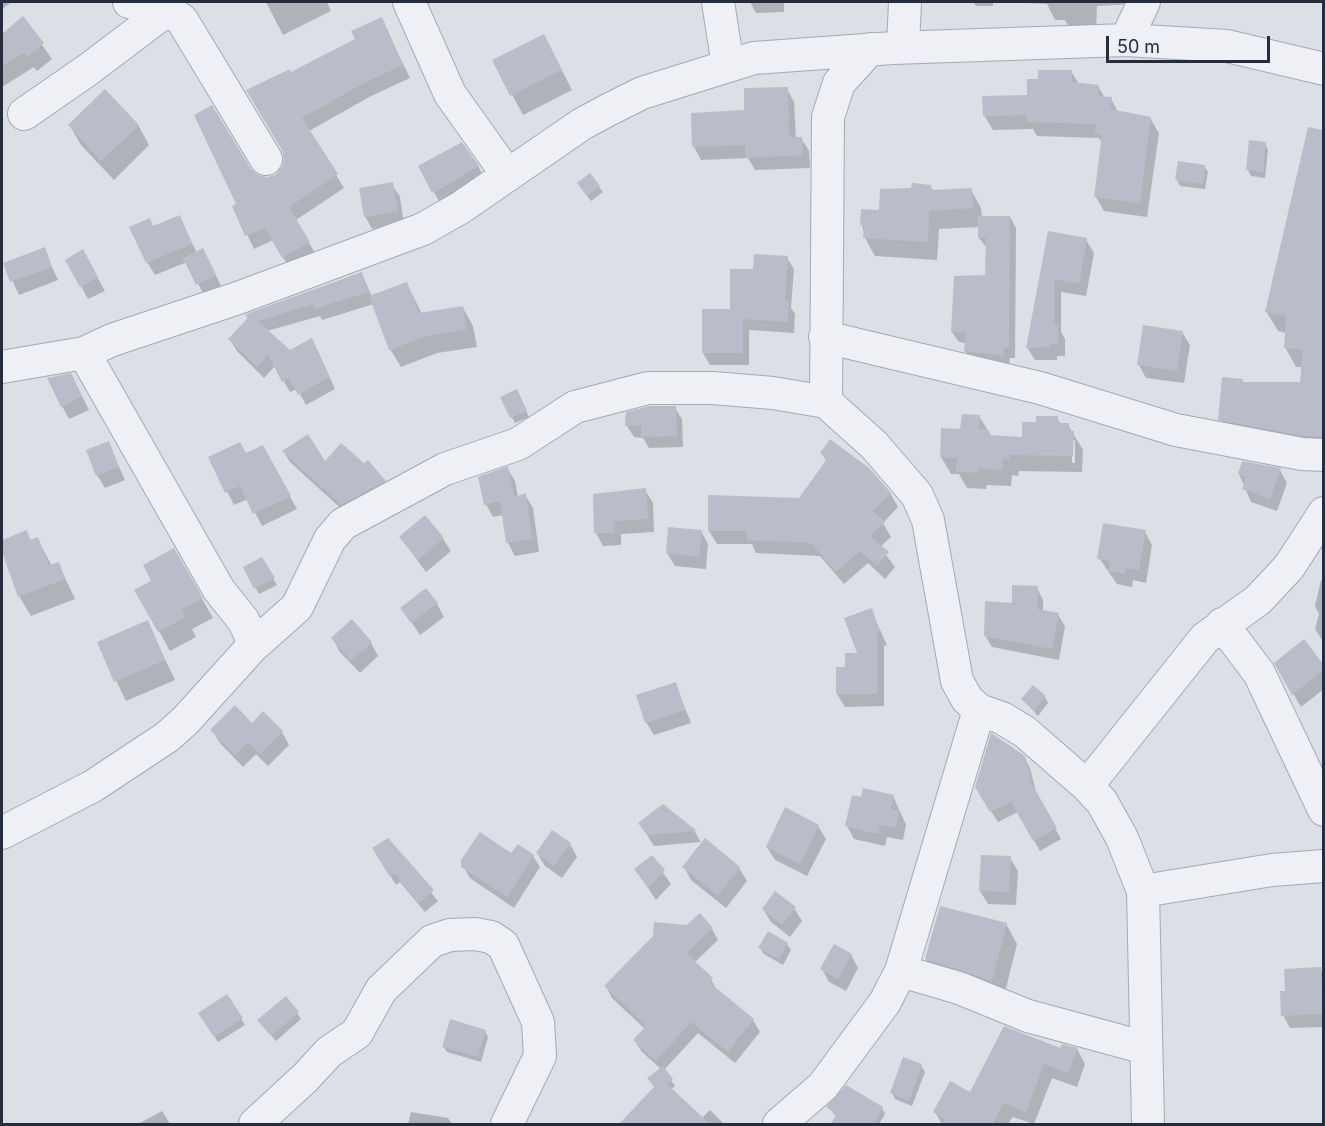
<!DOCTYPE html>
<style>
body{margin:0}
#map{position:relative;width:1325px;height:1126px;overflow:hidden;background:#dbdfe6;font-family:Inter,sans-serif}
canvas{display:block}
.frame{position:absolute;inset:0;border:3px solid #252c3d;pointer-events:none}
.scale{position:absolute;left:1106px;top:36px;width:164px;height:27px;box-sizing:border-box;border:3px solid #252c3d;border-top:0;padding-left:8px;font-size:18px;line-height:21px;white-space:nowrap;color:#252c3d;-webkit-text-stroke:4px #eaeef4;paint-order:stroke}
</style>
<div id="map">
<canvas width="1325" height="1126"></canvas>
<div class="frame"></div>
<div class="scale">50 m</div>
</div>
<script>
const context = document.querySelector('canvas').getContext('2d');
context.lineJoin = 'round';
function paint(path, color) { context.fillStyle = color; context.fill(path, 'evenodd'); }
const poly = rows => new Path2D(rows.map(r => 'M' + r).join(''));
function trace(path, color, width, dash) { context.strokeStyle = color; context.lineWidth = width; context.lineCap = dash ? 'butt' : 'round'; context.setLineDash(dash || []); context.stroke(path); }
paint(poly([
 [2,2,12,2,2,9],
 [266,2,327,2,331,11,283,35],
 [750,2,801,2,784,3,784,12,756,13],
 [973,2,993,2,993,6,976,6],
 [1001,2,1132,2,1132,4,1097,6,1096,31,1071,31,1065,20,1055,20,1047,4],
 [23,18,52,59,37,71,34,67,2,87,2,35],
 [381,19,410,78,371,96,309,131,344,188,296,220,316,255,291,271,273,240,254,249,234,207,238,205,250,170,257,176,267,178,276,176,283,168,290,74,357,39],
 [544,36,572,90,523,115,494,61],
 [1071,71,1079,84,1098,86,1105,98,1111,99,1118,112,1150,118,1159,133,1147,217,1104,211,1096,197,1103,145,1099,138,1037,136,1033,129,993,130,984,115,1028,96,1039,80],
 [787,89,794,102,796,139,801,138,809,151,810,168,755,170,748,158,701,160,694,147,692,114,746,111],
 [138,125,149,145,114,180,81,145,70,126],
 [1309,129,1324,132,1324,455,1231,439,1220,419,1244,383,1302,384,1303,367,1296,367,1285,347,1286,333,1278,331,1266,311],
 [1265,143,1268,150,1265,178,1251,176,1248,170],
 [478,166,485,179,441,205,434,192],
 [1204,166,1208,172,1205,189,1180,186,1177,180],
 [392,184,400,197,404,224,372,229,365,216],
 [930,186,934,191,971,190,981,208,982,218,1010,217,1016,228,1015,358,1010,358,1009,366,972,362,965,351,966,343,959,342,952,332,987,276,987,248,979,238,979,227,939,229,937,260,875,256,865,238,862,225,913,189],
 [599,187,603,192,591,201,582,189],
 [179,216,197,253,210,263,222,288,205,297,187,262,155,275,147,262],
 [1049,233,1086,240,1094,253,1086,296,1061,292,1061,332,1065,339,1065,356,1057,356,1057,360,1035,360,1027,347],
 [44,249,58,280,19,295,5,264],
 [83,251,105,291,88,299,67,260],
 [787,258,794,269,791,308,795,314,794,333,749,330,749,365,710,365,703,353,704,310,732,310,755,270],
 [362,274,372,297,407,284,422,314,463,308,473,326,477,347,437,353,401,367,390,349,374,304,322,320,320,316,267,331,289,352,312,340,318,351,335,389,306,405,297,389,290,392,275,366,264,378,237,351,230,340,249,320],
 [1182,332,1190,345,1184,383,1146,378,1139,365],
 [78,388,89,410,69,419,62,406],
 [520,397,529,417,515,423,502,398],
 [675,408,682,419,683,447,649,448,643,438,634,437,627,426],
 [979,416,992,437,1024,439,1057,418,1061,425,1068,425,1083,450,1082,472,1019,471,1018,476,1012,475,1011,486,987,485,986,489,967,488,959,474,951,474,941,457,962,431],
 [1072,440,1075,440,1075,463,1072,463],
 [108,442,125,480,105,488,97,475],
 [262,447,297,509,262,526,248,499,234,505,210,457,246,455],
 [284,452,384,481,390,492,348,515,290,462],
 [822,454,890,493,898,507,883,523,891,537,880,547,895,567,885,579,868,563,844,584,820,556,756,553,752,544,717,544,709,531,800,499,827,462],
 [507,468,515,481,518,497,525,495,533,508,539,552,515,556,508,543,504,515,493,517,486,504],
 [1280,470,1287,483,1277,511,1251,502,1239,474],
 [645,490,653,503,654,532,621,534,621,545,603,546,596,533,595,495],
 [701,531,708,544,706,569,675,566,667,553],
 [26,532,31,541,37,538,52,566,58,563,75,599,31,616,19,596,2,548,2,541],
 [1145,532,1152,545,1146,583,1133,580,1132,587,1117,584,1099,558],
 [400,537,443,539,451,551,426,572],
 [174,550,213,618,192,629,196,637,170,651,137,591,153,582],
 [261,559,277,585,259,594,245,568],
 [1321,580,1324,580,1324,643,1315,629,1319,614,1315,606],
 [1037,588,1043,600,1043,612,1058,615,1065,626,1059,660,992,647,985,635,1013,604],
 [437,604,444,617,420,635,402,608],
 [871,610,887,645,884,646,884,706,845,707,837,694,847,669,859,655],
 [147,622,175,680,126,701,98,643],
 [333,639,371,643,378,656,360,673,340,652],
 [1304,641,1324,666,1324,689,1301,707,1276,664],
 [675,683,691,723,654,735,646,722],
 [1045,697,1048,703,1038,716,1023,700],
 [252,725,282,732,289,745,268,766,256,754,243,767,220,743,212,730],
 [1024,757,1030,768,1037,796,1061,839,1040,851,1018,812,998,822,976,787],
 [893,796,906,825,903,840,887,837,885,846,854,839,847,826,862,798],
 [663,806,695,832,701,842,654,846,640,824],
 [818,826,826,839,807,876,775,860,767,847],
 [388,840,438,901,425,912,400,882,396,885,374,848],
 [570,844,577,857,562,878,545,866,537,853],
 [511,856,533,856,540,867,514,908,470,878,463,866],
 [652,857,671,884,656,900,636,870],
 [1010,858,1018,871,1016,905,988,904,980,891],
 [684,867,739,868,747,881,726,908,691,880],
 [794,908,802,921,790,937,771,922,763,909],
 [1006,924,1017,944,1003,1000,938,979,926,959],
 [712,929,718,940,694,963,711,979,717,991,753,1020,760,1032,735,1063,698,1033,664,1070,675,1086,671,1089,702,1118,710,1110,724,1124,625,1124,655,1087,661,1069,642,1052,635,1041,645,1029,612,998,606,986],
 [787,944,791,950,783,965,764,954,760,948],
 [851,955,858,968,846,991,829,982,822,969],
 [1320,969,1324,975,1324,1027,1290,1028,1283,1015,1286,992],
 [227,996,245,1025,218,1042,203,1019],
 [286,998,301,1019,276,1041,263,1026],
 [485,1031,488,1037,481,1062,447,1052,443,1046],
 [1077,1049,1085,1064,1077,1087,1052,1078,1034,1124,1013,1117,1008,1124,942,1124,935,1112,1061,1050],
 [921,1066,925,1072,912,1106,895,1099,892,1093],
 [828,1107,882,1108,885,1114,879,1124,832,1124,837,1117],
 [162,1111,170,1124,138,1124],
 [411,1112,448,1118,452,1124,408,1124]
]), '#0003');
paint(poly([
 [23,16,44,43,27,57,24,53,2,66,2,34],
 [382,17,403,65,364,83,302,118,338,174,289,207,310,242,282,258,265,228,245,236,232,206,236,204,194,115,212,105,251,169,258,175,267,177,275,175,282,167,284,159,282,150,246,90,290,69,291,72,355,39,351,31],
 [544,34,562,70,510,96,492,60],
 [1038,70,1072,70,1072,82,1099,85,1098,96,1112,97,1110,109,1151,117,1140,203,1094,197,1102,135,1095,134,1096,124,1027,122,1027,115,983,116,982,96,1027,95,1027,79,1038,79],
 [788,87,789,137,802,137,803,155,746,158,745,145,692,147,691,113,744,110,744,88],
 [105,89,139,125,101,161,68,125],
 [1308,127,1323,130,1323,437,1304,436,1218,420,1222,377,1243,379,1243,382,1300,382,1303,349,1284,348,1286,316,1265,312],
 [1249,140,1266,142,1263,172,1246,170],
 [462,142,479,166,432,193,418,166],
 [1178,161,1205,165,1203,184,1175,180],
 [590,173,600,186,587,196,577,183],
 [393,182,398,211,364,217,359,188],
 [912,183,931,185,931,190,972,188,973,208,929,211,928,242,863,238,864,226,860,225,861,209,879,210,880,189,911,188],
 [180,215,192,244,146,263,129,227,150,218,153,226],
 [978,216,1010,216,1009,348,1004,348,1003,356,964,351,966,333,951,332,954,276,985,275,986,238,978,238],
 [1048,231,1087,238,1079,284,1054,279,1054,325,1058,325,1058,344,1050,344,1051,347,1026,348],
 [45,247,52,267,10,282,3,263],
 [203,248,216,275,196,285,183,258],
 [83,249,98,277,80,287,65,260],
 [754,254,788,256,785,301,789,301,788,322,743,319,743,353,702,353,702,309,730,309,730,269,753,269],
 [362,272,368,292,314,309,313,304,258,321,290,350,312,338,329,377,298,395,289,378,282,382,268,355,257,367,228,339,247,319,246,314],
 [407,282,419,313,463,306,467,329,427,336,389,350,369,296],
 [1143,325,1183,331,1177,371,1137,365],
 [71,373,82,396,61,407,47,378],
 [517,389,527,411,510,418,500,397],
 [650,406,676,406,677,436,641,437,641,426,625,426,626,412],
 [962,414,980,415,979,429,989,430,989,435,1022,437,1022,422,1036,422,1036,416,1058,416,1058,423,1069,423,1069,431,1074,431,1073,456,1010,455,1009,459,1003,459,1002,470,978,468,977,473,956,471,957,458,940,457,941,428,960,429],
 [308,434,325,461,341,443,364,463,368,460,386,481,341,505,282,451],
 [830,439,869,468,891,493,873,511,885,522,870,536,889,552,877,566,860,551,836,572,811,543,747,540,747,531,708,531,708,495,799,498,827,459,820,453],
 [109,441,119,467,96,476,86,450],
 [240,442,246,453,263,445,291,496,253,514,240,486,225,493,208,457],
 [1242,461,1281,468,1270,499,1242,489,1246,477,1238,474],
 [508,466,514,497,526,493,532,539,506,543,500,501,484,505,478,477],
 [646,488,648,519,614,521,614,533,594,533,593,494],
 [425,515,444,538,418,560,399,537],
 [1103,523,1146,530,1139,570,1126,568,1125,574,1108,571,1110,561,1097,559],
 [668,527,702,530,699,557,666,553],
 [27,530,30,540,38,537,49,565,59,562,65,579,18,597,2,552,2,540],
 [174,548,203,598,182,609,186,617,158,632,134,590,151,581,143,565],
 [262,557,275,578,254,589,243,567],
 [1012,585,1038,586,1037,609,1059,613,1052,649,984,636,985,601,1012,603],
 [426,588,438,603,411,623,400,608],
 [872,608,880,632,877,633,877,694,836,694,836,667,845,667,845,653,857,653,844,618],
 [352,619,372,642,351,661,331,638],
 [148,620,165,660,114,682,97,642],
 [1304,639,1323,664,1323,671,1292,695,1274,663],
 [676,682,685,710,645,723,636,695],
 [1033,685,1046,696,1034,711,1021,699],
 [235,705,252,723,263,711,283,731,260,754,248,742,235,755,210,730],
 [991,733,1025,756,1031,779,1028,777,1057,828,1033,841,1011,802,990,812,975,787],
 [863,788,894,795,891,809,899,811,896,828,880,825,878,834,845,826,852,795,861,797],
 [663,804,697,831,647,835,638,823],
 [785,807,819,825,800,864,766,847],
 [552,830,571,843,554,866,536,853],
 [480,832,511,853,518,844,534,855,507,897,461,867,461,860],
 [388,838,434,890,419,903,394,873,390,877,372,848],
 [705,838,740,867,718,896,682,867],
 [652,855,665,870,648,888,634,869],
 [981,855,1011,856,1009,892,979,891],
 [775,891,796,907,782,925,762,909],
 [940,906,1007,923,992,981,925,959],
 [700,913,713,928,686,953,713,978,709,982,754,1019,728,1052,691,1022,656,1061,633,1040,646,1026,604,986,653,936,654,922,687,925],
 [768,931,788,943,779,959,758,948],
 [834,944,852,954,838,979,820,969],
 [1321,967,1323,1014,1281,1016,1280,991,1285,991,1284,969],
 [227,994,243,1018,214,1037,198,1013],
 [286,996,299,1012,271,1036,257,1020],
 [450,1019,486,1030,478,1057,442,1047],
 [1004,1026,1060,1048,1062,1044,1078,1048,1068,1073,1044,1064,1026,1112,1004,1103,992,1125,942,1125,945,1119,933,1112,950,1081,970,1092],
 [903,1057,922,1064,909,1101,890,1093],
 [663,1066,673,1079,667,1084,711,1125,618,1125,654,1087,647,1078],
 [846,1085,883,1107,873,1125,830,1125,837,1114,826,1107]
]), '#b8bdc9');
const minor = poly([
 [129,2,167,10,182,20,266,159],
 [409,2,450,94,507,174],
 [718,2,728,66],
 [1126,40,1144,2],
 [903,47,905,2],
 [24,114,89,69,167,10],
 [825,337,1040,388,1176,430,1302,454,1324,455],
 [2,367,84,353,112,340,238,298,423,229,460,208,582,124,608,110,642,93,754,58,893,48,1126,40,1227,46,1324,69],
 [826,402,828,117,839,83,870,49],
 [1222,624,1259,673,1324,810],
 [252,647,297,607,330,539,343,524,445,469,518,444,575,407,648,388,713,388,773,393,826,402,874,445,917,495,928,520,957,681,967,699,979,710,1002,718,1025,732,1087,786,1102,802,1122,838,1143,891,1148,1124],
 [1087,786,1205,638,1258,600,1289,567,1324,513],
 [2,833,93,786,167,737,185,721,252,647,250,634,243,620,219,590,84,353],
 [1143,891,1272,870,1324,866],
 [901,971,959,988,1028,1016,1146,1048],
 [255,1124,305,1078,329,1052,357,1033,381,990,432,941,450,935,475,934,491,937,503,945,538,1022,540,1056,507,1124],
 [779,1124,823,1086,885,1002,901,971,979,710]
]);
trace(minor, '#a4a9b3', 34);
trace(minor, '#eef0f5', 32);
</script>
